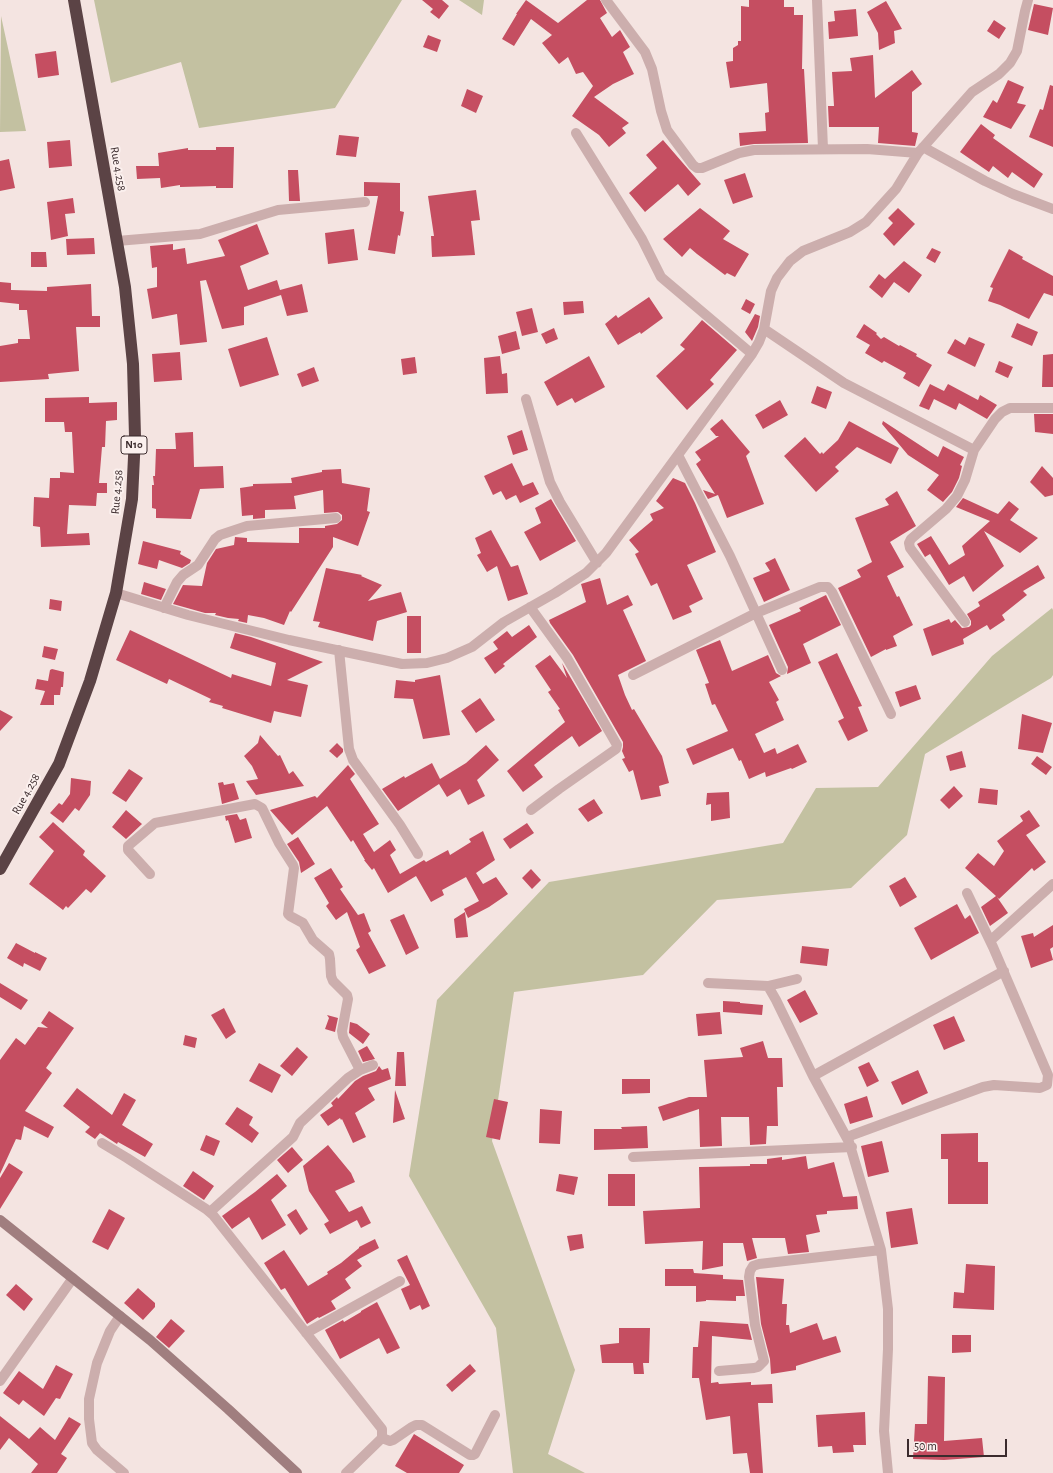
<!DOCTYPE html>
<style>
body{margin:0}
#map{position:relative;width:1053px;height:1473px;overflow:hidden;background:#f4e4e1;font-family:"Alegreya Sans",sans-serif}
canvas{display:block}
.scale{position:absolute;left:907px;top:1439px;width:100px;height:18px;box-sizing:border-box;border:2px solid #3b2b2d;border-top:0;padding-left:5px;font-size:12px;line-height:14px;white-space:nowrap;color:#3b2b2d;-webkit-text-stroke:3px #fbf0ee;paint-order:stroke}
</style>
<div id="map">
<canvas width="1053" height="1473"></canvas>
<div class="scale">50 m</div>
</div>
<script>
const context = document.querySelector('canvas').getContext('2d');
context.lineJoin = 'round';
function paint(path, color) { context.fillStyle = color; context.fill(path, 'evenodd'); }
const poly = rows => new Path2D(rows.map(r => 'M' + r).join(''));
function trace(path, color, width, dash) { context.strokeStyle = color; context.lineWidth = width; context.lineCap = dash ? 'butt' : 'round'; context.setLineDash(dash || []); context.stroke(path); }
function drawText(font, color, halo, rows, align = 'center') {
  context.font = font + ' "Alegreya Sans",sans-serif'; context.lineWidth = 4; context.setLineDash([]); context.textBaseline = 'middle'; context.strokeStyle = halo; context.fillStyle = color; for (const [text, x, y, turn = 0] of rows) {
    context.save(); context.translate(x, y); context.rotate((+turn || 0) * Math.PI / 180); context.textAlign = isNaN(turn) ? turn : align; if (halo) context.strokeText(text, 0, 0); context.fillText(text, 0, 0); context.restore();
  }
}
paint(poly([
 [94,0,402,0,335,108,199,128,181,62,111,83],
 [459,0,484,0,482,15],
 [1,16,26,131,0,132],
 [1052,608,1053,610,1053,675,1051,678,925,754,907,835,851,888,717,900,643,975,514,992,492,1141,575,1370,548,1454,585,1473,513,1473,496,1328,409,1176,437,1000,549,882,783,843,816,788,878,787,992,656]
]), '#c3c1a1');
paint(poly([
 [422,0,442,0,449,6,439,19,430,12,433,9],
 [526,0,558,23,587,0,600,0,607,13,600,18,612,37,620,30,630,47,623,52,634,74,613,84,594,97,629,123,622,128,626,133,609,147,599,135,572,116,593,86,583,72,576,74,568,57,559,64,542,43,552,35,531,19,514,46,502,39,517,14,516,14],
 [749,0,784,0,784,7,794,7,794,15,803,15,802,69,804,69,808,143,754,144,740,146,739,133,766,131,765,113,769,112,767,83,730,88,726,62,733,61,733,48,738,45,738,41,741,41,741,6,749,7],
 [886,1,902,29,894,31,895,43,879,50,878,33,867,12],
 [1034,4,1053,8,1048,35,1028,30],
 [856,9,858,36,829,39,828,22,835,21,834,11],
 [994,20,1006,28,999,39,987,31],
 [428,35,441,40,437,52,423,47],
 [56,51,59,75,38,78,35,54],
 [873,55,875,98,912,70,922,84,912,92,912,132,918,133,915,146,878,143,879,127,829,127,828,106,834,106,832,72,852,71,850,58],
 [1008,80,1024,87,1017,103,1026,105,1011,129,983,117,993,100,997,103],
 [1050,85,1053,86,1053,147,1029,137,1040,109,1043,110],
 [467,89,483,96,476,113,461,106],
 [981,124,995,135,993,138,1043,174,1034,188,1012,172,1008,178,993,166,989,172,960,152],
 [339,135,359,137,356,157,336,155],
 [70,140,72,166,49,168,47,142],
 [663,140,701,184,688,196,678,184,645,212,629,193,657,168,646,155],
 [216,147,234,147,233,188,216,188,216,186,180,187,180,185,161,188,160,178,137,179,136,166,159,166,158,153,188,148,188,150,216,150],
 [9,159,15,188,0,191,0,161],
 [288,170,298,170,300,201,289,201],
 [745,173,753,197,733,204,724,180],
 [364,182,400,183,400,211,404,212,400,236,398,235,395,254,368,250,378,196,364,196],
 [476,190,480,220,471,221,475,255,432,257,431,236,434,236,428,196],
 [73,198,75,213,65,214,68,236,51,240,47,202],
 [700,208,730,231,723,239,749,254,735,277,727,273,725,275,697,254,690,248,682,257,663,239],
 [898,208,915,224,894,246,883,234,893,223,888,218],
 [257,224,269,254,240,266,248,290,277,280,280,290,302,284,308,312,287,316,281,295,244,307,244,325,222,329,206,280,200,281,207,342,180,345,177,314,152,319,147,289,157,287,157,267,152,268,150,246,173,244,173,250,185,248,187,264,225,256,218,240],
 [354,229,358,260,328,264,325,233],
 [94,238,95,254,67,255,66,239],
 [932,248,941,252,935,263,926,258],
 [1009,249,1023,257,1022,259,1053,276,1053,296,1044,293,1029,319,1000,305,988,301,993,288,990,287],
 [31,252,46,252,47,267,31,267],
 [904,261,922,275,909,293,894,282,882,298,869,287,879,274,885,279],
 [0,282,11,283,11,290,47,291,47,287,91,284,92,316,100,316,100,327,76,327,79,371,48,374,49,379,0,382,0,346,18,343,18,339,30,339,27,310,19,310,19,304,0,302],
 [649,297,663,318,641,334,640,332,618,345,605,324,616,315,618,318],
 [746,299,755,304,750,314,741,309],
 [583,301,584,313,564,315,563,302],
 [532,308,538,332,522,336,516,312],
 [755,314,760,316,758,327,752,341,745,332],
 [702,320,737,350,710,380,714,384,687,410,656,376,685,349,680,345],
 [1017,323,1038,332,1032,346,1011,337],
 [864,324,877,333,876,334,881,339,884,337,899,346,900,345,917,354,916,356,932,365,919,387,903,378,906,373,884,361,882,363,865,353,870,345,856,337],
 [554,328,558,339,546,344,541,334],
 [516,331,520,349,502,354,498,336],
 [267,337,279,375,240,387,228,349],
 [969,337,985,344,975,367,947,353,955,339,965,345],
 [180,352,182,380,154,382,152,354],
 [1053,354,1053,387,1042,387,1043,355],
 [500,356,502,374,507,373,508,393,486,394,484,358],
 [589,356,605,387,575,403,572,398,557,406,544,382],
 [415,357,417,373,403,375,401,359],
 [999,361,1013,367,1008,378,995,372],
 [314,367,319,381,302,387,297,374],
 [930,384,944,391,948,384,978,400,980,395,997,405,987,419,959,403,956,410,934,399,929,410,919,406],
 [817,386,832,392,826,409,811,403],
 [89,397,89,403,117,402,117,420,106,421,105,447,102,447,99,483,107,483,107,493,97,493,96,506,69,505,67,534,89,533,90,545,41,547,40,527,33,526,34,497,49,498,50,478,60,478,60,472,74,473,72,432,65,432,64,422,45,422,45,398],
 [780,400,788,415,763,429,755,415],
 [1034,414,1053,414,1053,434,1035,432],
 [722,419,750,452,746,456,764,504,727,518,718,495,708,499,703,490,715,494,696,464,701,460,695,452,719,436,716,436,710,429],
 [849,421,899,448,891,464,857,447,835,467,839,471,816,492,784,456,805,437,820,454,822,452,823,454,838,440],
 [883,421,938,457,943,446,964,457,960,465,962,466,959,478,952,492,943,502,927,490,939,475,908,455,882,424],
 [522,430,528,450,513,455,507,436],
 [193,432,194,467,223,466,224,488,200,489,191,519,156,518,156,509,152,508,152,485,154,485,153,476,155,476,156,449,176,449,175,433],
 [512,463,523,486,533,482,539,494,520,503,516,495,506,500,501,491,493,495,484,476],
 [1042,466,1053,478,1053,495,1045,497,1030,482],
 [341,469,342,483,370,488,367,511,370,512,358,546,333,537,333,547,291,612,290,611,284,625,264,618,248,615,247,623,238,621,239,619,228,618,215,615,216,613,205,613,173,604,183,585,202,586,207,563,216,549,234,545,235,537,247,538,247,542,299,543,299,528,325,528,325,526,337,524,342,520,342,515,338,512,324,513,323,490,294,496,296,509,265,510,265,518,253,519,253,515,242,516,240,488,253,486,253,484,292,483,291,478,322,472,322,470],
 [673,478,685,483,695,503,716,552,687,565,703,599,689,606,692,612,673,620,657,583,651,586,635,554,639,552,629,540,653,520,650,514,664,508,656,501],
 [897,491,916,526,890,542,904,567,887,576,897,597,899,596,913,625,893,636,897,646,886,650,886,649,871,657,838,588,861,577,857,570,872,562,855,518,889,505,885,499],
 [963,498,998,514,1009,501,1019,509,1010,520,1038,538,1020,553,984,531,1004,566,973,592,964,576,949,585,930,554,925,557,917,544,931,536,949,565,965,555,962,546,990,521,956,507],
 [551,499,576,541,540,561,524,532,541,523,535,508],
 [491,530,511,567,518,565,528,594,508,601,497,566,487,572,477,555,481,553,475,538],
 [143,541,181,551,180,554,191,560,190,563,182,568,159,560,157,569,138,564],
 [775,558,790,590,764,602,753,578,770,571,765,563],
 [1038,565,1045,578,1023,591,1027,595,1002,615,1005,620,990,630,987,625,963,639,964,644,932,656,923,629,949,619,951,623,955,620,962,628,969,627,971,625,971,621,967,614,980,606,978,602],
 [326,568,362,575,361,576,382,585,368,601,401,592,407,612,377,621,373,641,318,627,320,622,313,621],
 [600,578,607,605,628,595,633,605,623,610,646,661,618,675,625,695,632,710,634,709,662,756,669,783,659,786,661,796,641,800,633,770,629,772,622,759,625,758,622,751,623,747,623,742,573,655,550,623,549,620,586,602,581,584],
 [144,582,166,589,161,600,141,594],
 [826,595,841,625,803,644,811,663,787,674,788,667,769,625,801,611,799,608],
 [50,599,62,601,61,611,49,609],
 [407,616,421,616,421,653,407,653],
 [529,625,537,637,503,664,505,666,495,674,484,658,498,649,493,642,507,631,512,637],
 [130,630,231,678,232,674,271,686,276,663,230,648,235,633,251,637,323,662,287,680,308,685,301,717,274,711,271,723,222,708,223,706,209,702,211,699,169,679,167,684,116,660],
 [720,640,732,671,768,655,776,673,781,676,769,682,779,700,776,702,784,720,755,734,764,753,775,748,777,754,798,744,807,762,792,769,791,768,766,777,765,772,749,779,741,760,739,761,733,748,693,765,686,749,728,731,715,704,712,705,705,684,709,683,696,650],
 [44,646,58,649,55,660,42,657],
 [837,653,862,706,858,707,868,731,848,741,838,721,844,718,818,662],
 [550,655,567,678,562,663,602,731,579,747,572,736,557,747,534,765,543,777,523,792,507,771,565,722,558,710,560,709,548,692,551,690,535,666],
 [52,669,64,672,63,687,61,687,60,695,54,695,54,705,40,705,45,691,35,689,37,679,48,681,50,670],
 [440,675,450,735,423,739,413,699,394,698,396,680,415,682,415,680],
 [916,685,921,699,900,707,895,692],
 [480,698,495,720,476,733,461,711],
 [0,710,13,717,0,731],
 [1022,714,1052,723,1043,753,1018,749],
 [260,735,278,756,280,755,289,774,293,771,304,786,256,795,246,781,258,779,252,766,244,756,258,743],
 [337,743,343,749,343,752,337,758,329,751],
 [486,745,499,760,477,780,485,796,468,805,460,789,447,797,439,784,398,811,382,789,404,776,405,778,432,763,440,779,466,763],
 [962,751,966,767,950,771,946,756],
 [1037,756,1052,767,1046,775,1031,764],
 [348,765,355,774,350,779,379,824,363,834,374,852,390,840,396,850,390,855,400,874,424,860,426,862,448,850,450,855,471,842,469,839,483,831,495,860,476,873,483,884,496,877,508,894,489,907,468,918,464,909,479,901,466,877,442,890,444,895,431,902,416,876,388,893,374,868,372,870,364,860,365,860,353,840,351,842,327,806,292,835,270,810,315,796,317,798],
 [129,769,143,778,126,802,112,793],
 [71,778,91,781,90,795,79,811,75,808,63,823,50,813,59,803,62,805,70,794],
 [223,782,224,785,234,783,239,799,222,804,218,783],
 [954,786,963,796,949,809,940,800],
 [980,788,998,790,997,805,978,803],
 [729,792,730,818,711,821,711,804,706,805,707,793],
 [594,799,603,813,588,822,578,809],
 [126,810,142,824,126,839,112,827],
 [1029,810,1040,826,1026,835,1046,862,1034,871,1032,868,999,899,997,897,1008,913,990,926,981,907,996,896,965,868,978,853,994,866,1004,851,997,841,1023,821,1020,816],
 [237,814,240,820,246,818,252,838,235,843,228,820,226,821,225,816],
 [53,822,85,851,83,855,106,876,91,893,86,889,68,908,66,906,63,910,29,884,54,851,39,837],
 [527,823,534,833,510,849,503,839],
 [298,837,315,864,301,873,299,862,287,844],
 [331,868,343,887,340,889,358,915,364,913,371,931,368,933,386,966,369,974,356,950,360,947,347,912,336,920,326,906,329,903,314,878],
 [531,869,541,880,532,889,522,878],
 [905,877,917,897,900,907,889,886],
 [957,904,965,919,970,915,979,933,931,960,914,928],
 [465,912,468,937,456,938,454,919],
 [404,914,419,948,406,955,390,920],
 [1053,925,1053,947,1050,949,1053,960,1031,968,1021,936,1033,933,1034,937],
 [16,943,35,953,35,952,47,958,40,971,24,963,23,967,7,958],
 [802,946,829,949,827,966,800,963],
 [0,983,28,1000,21,1010,0,997],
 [805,990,818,1014,800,1023,787,1000],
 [723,1001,740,1002,740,1003,763,1005,762,1015,723,1012],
 [224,1008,236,1032,226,1039,211,1015],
 [49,1011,74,1028,46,1068,52,1073,25,1111,54,1127,48,1138,24,1126,21,1140,16,1139,0,1174,0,1060,16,1038,25,1045,38,1027,48,1028,41,1023],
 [720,1012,722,1034,698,1036,696,1014],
 [327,1015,338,1018,335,1032,325,1029,329,1018],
 [954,1016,965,1041,944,1050,933,1025],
 [350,1022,357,1024,370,1034,363,1044,349,1033],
 [185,1035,197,1038,195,1048,183,1045],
 [763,1041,768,1058,782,1058,783,1087,777,1087,778,1126,767,1126,766,1144,750,1145,749,1117,721,1117,722,1146,700,1147,699,1109,663,1121,658,1107,689,1097,707,1097,704,1060,743,1057,740,1048],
 [367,1046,375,1059,363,1062,358,1051],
 [297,1047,308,1057,292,1076,280,1066],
 [397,1052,404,1052,406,1086,395,1086],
 [869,1062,879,1081,867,1087,858,1067],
 [259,1063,281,1075,272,1093,249,1081],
 [379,1066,382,1070,388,1068,391,1079,368,1088,375,1100,355,1113,366,1137,353,1143,342,1119,341,1120,340,1118,328,1126,320,1115,333,1106,331,1103,337,1097,338,1099,355,1081,363,1076,376,1071],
 [918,1070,928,1093,902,1105,891,1082],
 [622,1079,650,1079,650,1093,622,1094],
 [77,1088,112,1115,124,1093,136,1100,122,1125,153,1144,145,1157,118,1142,117,1144,100,1133,95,1139,85,1132,90,1127,63,1106],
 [395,1090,405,1119,393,1123],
 [867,1096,873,1117,850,1124,844,1104],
 [494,1099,508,1102,500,1140,486,1137],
 [237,1107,253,1117,249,1125,259,1133,252,1143,225,1124],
 [540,1109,562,1111,560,1144,539,1143],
 [647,1126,648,1148,594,1150,594,1129,622,1129,621,1127],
 [978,1133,978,1162,988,1162,988,1204,948,1204,948,1159,941,1159,941,1134],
 [206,1135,220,1141,214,1156,200,1150],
 [882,1141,889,1172,868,1177,861,1146],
 [328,1145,351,1173,355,1182,335,1191,349,1212,362,1206,371,1223,361,1228,357,1220,330,1234,324,1224,329,1221,309,1191,303,1166],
 [292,1147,303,1160,288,1173,277,1160],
 [806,1156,808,1169,834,1162,843,1197,857,1196,858,1209,827,1211,827,1214,816,1215,820,1232,806,1235,809,1252,788,1254,785,1238,752,1238,757,1258,747,1261,743,1243,723,1243,723,1266,702,1270,703,1241,645,1244,643,1211,700,1208,699,1167,750,1166,750,1164,767,1164,767,1159,782,1157,782,1160],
 [9,1163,23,1172,0,1209,0,1178],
 [193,1171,214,1186,204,1200,183,1186],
 [277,1174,287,1186,271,1200,286,1225,262,1240,249,1217,232,1229,222,1216,255,1192],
 [559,1174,578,1177,574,1195,556,1191],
 [608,1174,635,1174,635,1206,608,1206],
 [912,1208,918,1244,891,1248,886,1212],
 [109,1209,125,1218,108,1250,92,1242],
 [296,1209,308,1229,300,1235,287,1215],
 [582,1234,584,1248,570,1251,567,1236],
 [375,1239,379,1248,357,1260,362,1266,345,1279,351,1288,331,1301,336,1309,319,1318,318,1317,307,1324,285,1288,281,1290,264,1263,284,1250,308,1286,328,1274,327,1272,341,1263,359,1248,359,1247],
 [407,1255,430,1306,422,1310,420,1305,410,1310,401,1289,410,1285,397,1260],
 [966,1264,995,1266,994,1310,953,1308,954,1292,964,1293],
 [665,1269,693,1269,694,1273,723,1275,723,1279,743,1280,745,1296,736,1296,736,1301,706,1300,706,1301,696,1302,696,1286,665,1286],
 [756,1277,784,1279,782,1304,787,1304,786,1325,789,1325,790,1333,817,1323,823,1340,836,1336,841,1352,796,1366,796,1370,771,1374,770,1359,761,1324],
 [16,1284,33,1299,24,1311,6,1295],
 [138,1288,155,1303,155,1307,143,1320,124,1303],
 [377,1302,400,1348,387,1354,379,1338,340,1359,325,1330,343,1320,344,1322,361,1312,361,1311],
 [171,1319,185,1331,169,1348,156,1337],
 [700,1321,748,1324,752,1340,712,1336,711,1383,718,1382,719,1384,751,1382,751,1385,772,1384,773,1403,758,1403,763,1473,750,1473,747,1453,733,1454,730,1416,706,1420,699,1378,692,1378,693,1347,698,1347],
 [619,1328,650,1328,649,1363,643,1363,644,1374,634,1374,633,1363,602,1363,600,1345,619,1343],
 [952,1335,971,1335,971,1352,952,1353],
 [470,1364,476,1371,452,1392,446,1385],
 [56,1365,73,1374,60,1399,56,1398,44,1416,23,1400,19,1405,3,1393,19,1371,43,1389],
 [928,1376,945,1377,944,1441,982,1438,984,1457,944,1460,913,1459,915,1424,927,1424],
 [865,1412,866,1445,853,1445,854,1452,833,1453,832,1446,818,1447,816,1415],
 [0,1416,29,1439,40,1427,55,1440,69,1417,81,1424,61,1454,67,1458,57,1473,31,1473,38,1464,9,1438,0,1450],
 [414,1434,464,1465,459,1473,407,1473,395,1466]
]), '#c54e61');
trace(poly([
 [606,0,645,52,652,69,661,111,667,130,693,165,697,168,702,168,739,153,754,150,867,149,918,153],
 [817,0,823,149],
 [576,133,642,239,661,277,752,354],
 [923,147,985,181,1013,194,1053,209],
 [117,241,200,234,278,210,365,202],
 [764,329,844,383,974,450],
 [526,399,550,482,560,502,597,563],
 [678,455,730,556,782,670],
 [116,593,188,615,289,640,402,664,427,663,447,658,472,647,504,622,555,593,586,573,606,553,752,354,759,342,764,329,771,291,777,278,790,261,803,251,850,232,866,222,896,189,918,153,972,92,999,74,1010,63,1017,51,1025,11,1028,0],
 [530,607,567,658,617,745,616,749,559,789,531,810],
 [164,608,177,582,183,575,198,565,215,539,220,535,247,526,336,518],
 [965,622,910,548,909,543,911,539,946,509,957,496,965,480,974,450,995,419,1002,412,1010,408,1053,408],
 [339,650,349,749,353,760,400,825,418,854],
 [633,675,756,613,820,587,828,587,832,592,891,714],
 [150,874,128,850,128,846,155,823,255,804,262,808,279,843,293,865,294,868,288,914,290,916,303,923,313,940,329,954,330,959,331,976,333,981,347,995,348,999,342,1031,343,1037,360,1070],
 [990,941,1053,884],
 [708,983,768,986,797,979],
 [768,986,776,1000,813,1076,849,1142,881,1250,888,1309,888,1349,884,1431,888,1473],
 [813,1076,1004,971],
 [847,1137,983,1087,994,1085,1040,1088,1047,1085,1048,1075,993,947,967,893],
 [102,1143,127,1158,206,1209,213,1215,382,1429,382,1438,346,1473],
 [633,1157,852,1147],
 [210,1212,293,1137,300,1123,348,1078,360,1070,373,1065],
 [120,1316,110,1331,97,1363,89,1399,89,1419,92,1443,97,1450,124,1473],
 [306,1333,400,1281],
 [719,1371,754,1368,758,1367,764,1361,755,1325,749,1277,750,1271,753,1266,759,1264,881,1250],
 [0,1381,73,1278],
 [382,1438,390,1441,393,1440,412,1427,416,1425,422,1425,470,1455,473,1455,475,1454,495,1415]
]), '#ccaead', 10);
trace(poly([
 [0,1220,150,1340,228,1409,297,1473]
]), '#a07e7f', 10);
trace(poly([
 [0,869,59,764,90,681,116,593,132,499,135,436,133,364,125,287,74,0]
]), '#5b4345', 12);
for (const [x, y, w] of [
 [134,445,26]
]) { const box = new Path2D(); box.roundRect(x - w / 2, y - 9, w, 18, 3); context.fillStyle = '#fbf0ee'; context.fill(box); trace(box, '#3b2b2d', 1); }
drawText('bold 11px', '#3b2b2d', null, [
 ["N10",134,445]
]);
drawText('12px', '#3b2b2d', '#fbf0ee', [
 ["Rue 4.258",118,169,80],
 ["Rue 4.258",117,492,-85],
 ["Rue 4.258",26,794,-61]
]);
</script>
